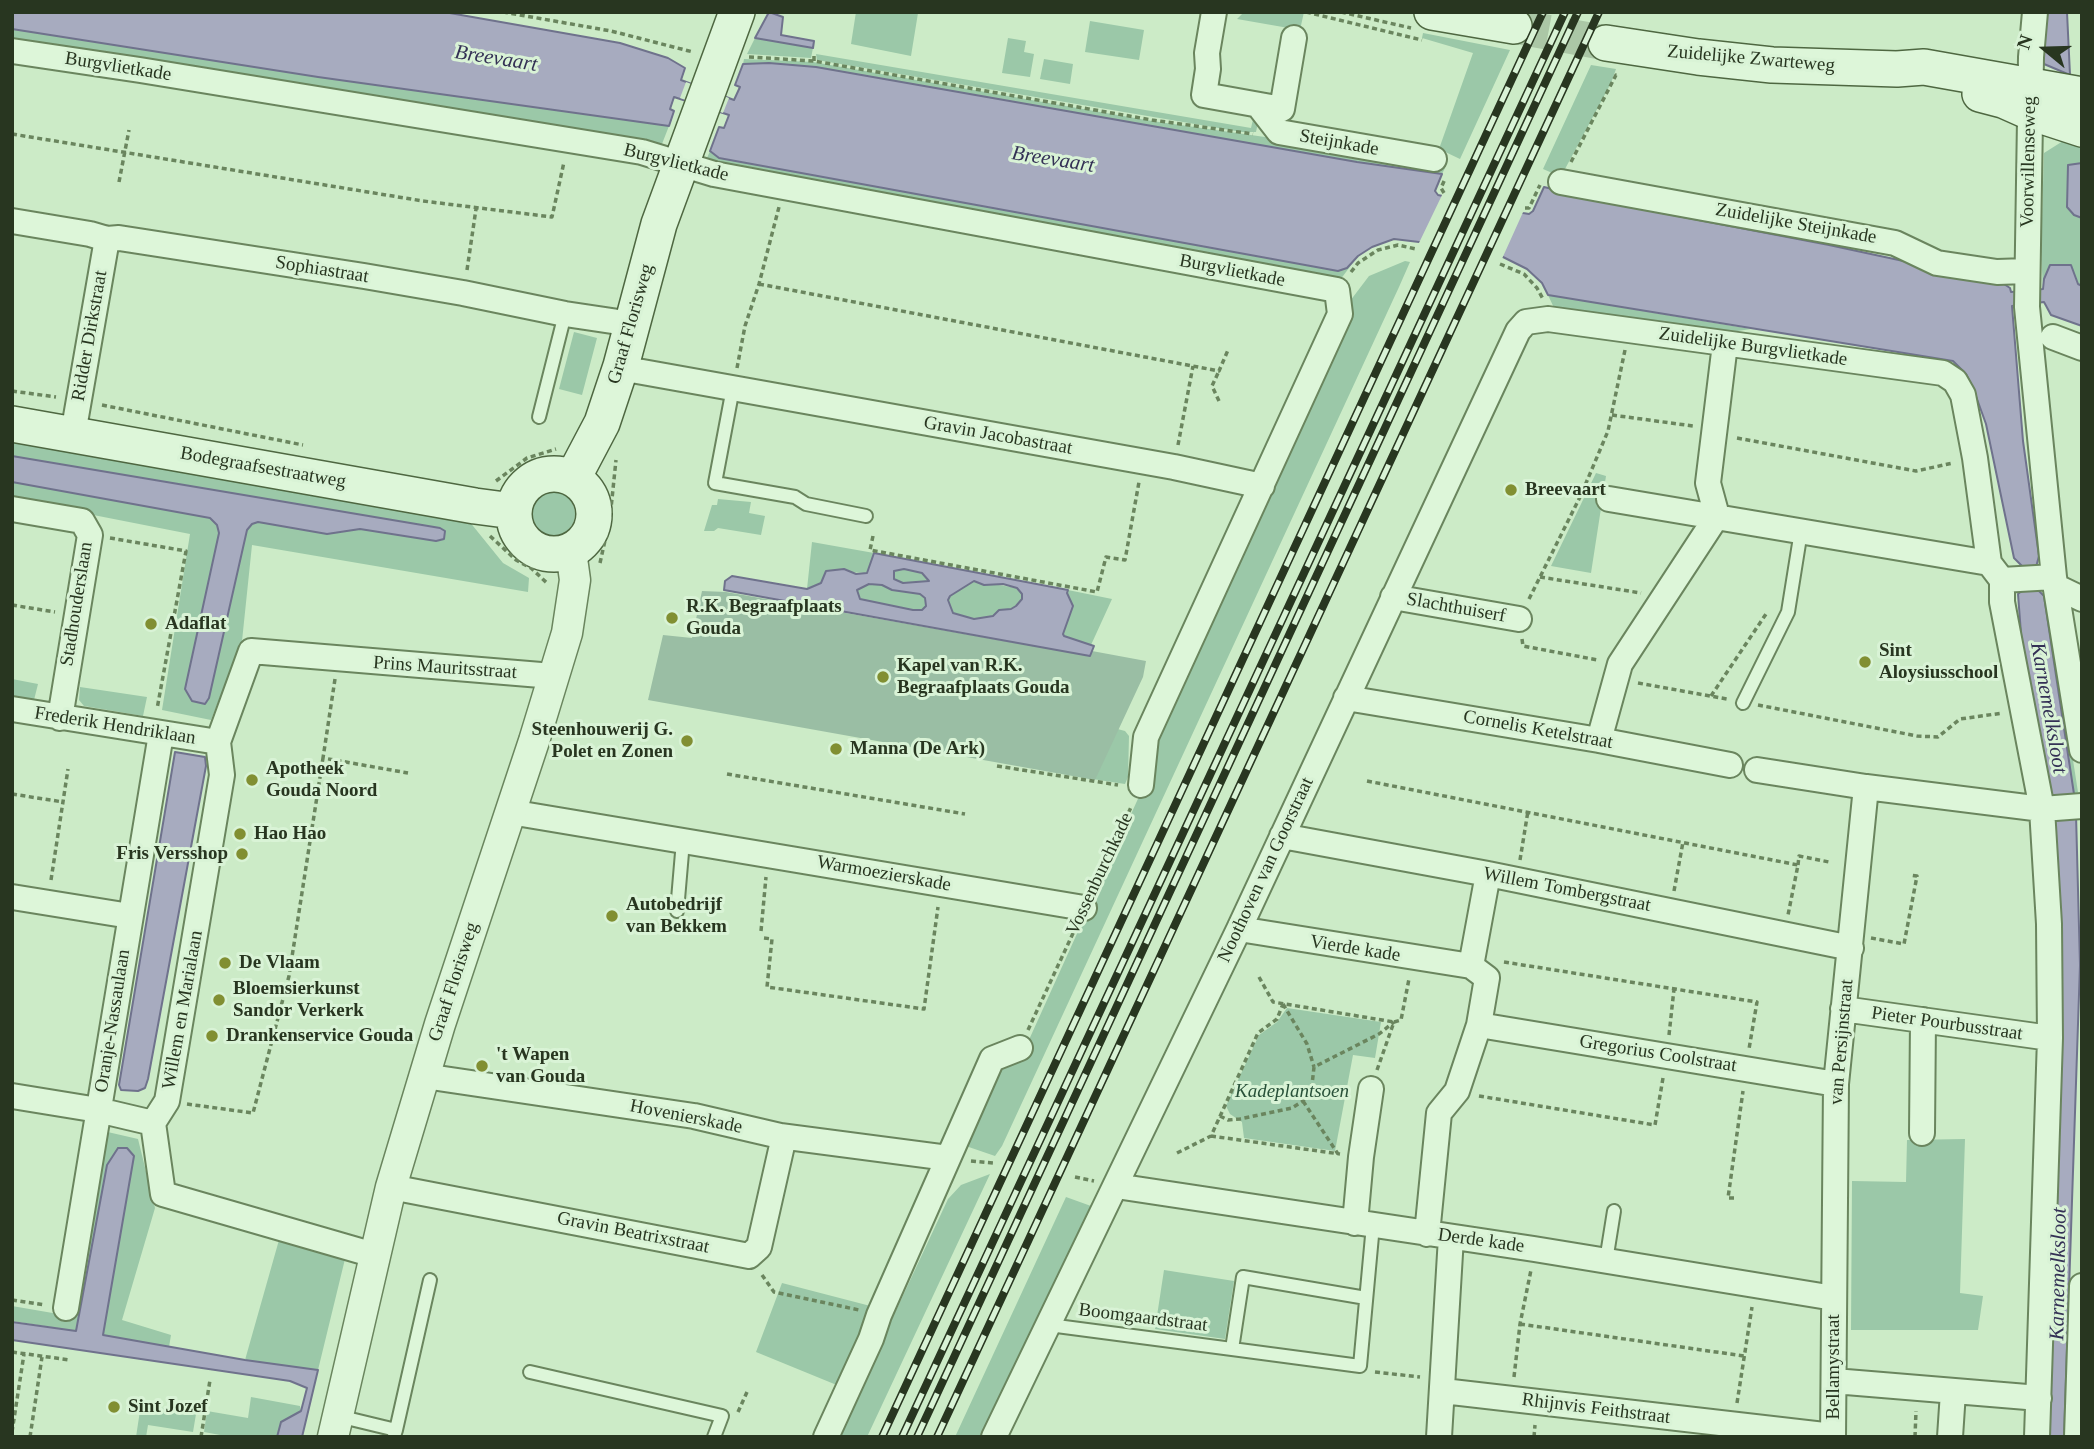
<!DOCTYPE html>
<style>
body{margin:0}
#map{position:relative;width:2094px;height:1449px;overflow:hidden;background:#ccebc7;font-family:"Times New Roman",serif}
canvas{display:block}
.frame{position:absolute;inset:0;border:14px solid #283620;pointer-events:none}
.north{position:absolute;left:2010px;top:14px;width:70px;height:70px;-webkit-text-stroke:5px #d9f3d6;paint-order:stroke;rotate:289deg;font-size:19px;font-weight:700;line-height:28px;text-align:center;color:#283620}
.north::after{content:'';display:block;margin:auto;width:24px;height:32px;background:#283620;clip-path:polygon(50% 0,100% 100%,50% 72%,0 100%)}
</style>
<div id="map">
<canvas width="2094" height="1449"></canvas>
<div class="frame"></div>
<div class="north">N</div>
</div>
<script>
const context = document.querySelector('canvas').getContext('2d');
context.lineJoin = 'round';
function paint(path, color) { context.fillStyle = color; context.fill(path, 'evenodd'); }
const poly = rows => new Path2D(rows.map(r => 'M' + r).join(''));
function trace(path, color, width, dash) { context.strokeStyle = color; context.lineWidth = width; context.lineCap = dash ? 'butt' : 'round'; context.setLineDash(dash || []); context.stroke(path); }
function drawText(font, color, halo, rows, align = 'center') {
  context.font = font + ' "Times New Roman",serif'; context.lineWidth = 6; context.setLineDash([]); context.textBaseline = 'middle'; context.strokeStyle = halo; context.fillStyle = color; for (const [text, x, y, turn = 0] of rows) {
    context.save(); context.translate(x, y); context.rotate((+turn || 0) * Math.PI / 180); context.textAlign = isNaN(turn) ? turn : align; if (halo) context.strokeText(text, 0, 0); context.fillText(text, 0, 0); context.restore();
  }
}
paint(poly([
 [856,12,918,13,911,56,851,44],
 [1244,12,1304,12,1300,30,1237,19],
 [1090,21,1144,30,1139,60,1085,52],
 [12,29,318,77,669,126,660,149,12,44],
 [1423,33,1510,50,1460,159,1439,149,1473,53,1422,38],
 [755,38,813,48,811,58,747,54],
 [1008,38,1026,41,1024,52,1034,54,1030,77,1002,73],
 [816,54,1251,128,1255,111,1260,113,1256,132,1242,132,817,60],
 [744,59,813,62,1152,121,1279,139,1417,167,1445,168,1442,174,1357,162,816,67,743,64],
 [1044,59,1073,64,1070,84,1040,79],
 [1591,65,1616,69,1611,83,1565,169,1557,175,1543,169],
 [2063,141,2082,146,2082,163,2068,165,2067,206,2074,215,2082,218,2082,286,2043,289,2041,252,2044,153],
 [710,151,719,158,1338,271,1347,268,1358,256,1340,280,704,165],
 [1405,261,1410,262,1399,287,1002,1146,995,1156,960,1144,997,1062,1023,1053,1151,770,1150,742,1347,305,1369,276],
 [1548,295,1751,329,1731,332,1555,310],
 [574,332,597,338,582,395,559,389],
 [12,441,469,521,503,563,529,578,528,592,252,545,242,641,211,720,162,710,190,534,12,499,12,482,210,518,217,525,219,533,205,703,209,698,247,530,252,524,258,522,327,534,360,529,436,541,445,531,440,528,12,456],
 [1596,473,1606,476,1591,573,1551,566],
 '531 514a22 22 0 1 1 44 0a22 22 0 1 1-44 0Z',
 [718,499,751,502,749,513,765,516,761,535,718,528,714,531,704,531,712,505,717,505],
 [812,542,874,553,867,573,848,572,807,589],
 [904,569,922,572,929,581,903,583,894,579,894,571],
 [974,581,1017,588,1022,594,1022,599,1017,606,1011,609,999,610,993,616,974,619,953,613,948,600,950,596],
 [869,584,882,585,892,590,920,594,925,598,926,606,922,610,913,610,860,599,857,590],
 [1068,590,1112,599,1091,645,1064,636,1063,634,1073,606,1067,593],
 [2045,601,2048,601,2078,792,2074,794],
 [12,679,38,684,34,700,12,696],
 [80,687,147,697,143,716,84,706,79,700],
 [1095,723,1125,731,1129,736,1128,777,1125,784,1086,778],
 [1287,1008,1381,1022,1375,1058,1353,1055,1335,1151,1244,1138,1242,1122,1230,1114,1226,1106,1259,1035,1277,1022],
 [99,1130,138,1139,155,1208,122,1320,171,1335,169,1347,103,1335,134,1156,127,1148,107,1165,76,1331,12,1321,12,1306,70,1316],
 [1965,1139,1960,1293,1983,1296,1978,1330,1851,1330,1852,1181,1906,1182,1907,1140],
 [990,1174,867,1437,837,1437,948,1199,961,1185],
 [1066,1197,1091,1206,983,1437,955,1437],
 [279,1240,345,1259,318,1370,245,1360],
 [1164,1270,1234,1281,1225,1339,1155,1329],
 [782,1283,882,1309,844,1388,756,1352],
 [251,1397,300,1406,301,1411,281,1422,277,1437,231,1437,204,1432,207,1411,248,1418],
 [141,1404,196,1414,193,1432,148,1425,146,1437,136,1437]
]), '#9bc8a8');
paint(poly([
 [702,591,726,592,1090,656,1092,651,1146,661,1143,677,1095,780,648,700,663,635,692,638]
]), '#9abea4');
const water = poly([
 [12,12,444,12,620,43,668,58,685,68,681,80,734,100,740,87,735,85,743,64,769,63,816,67,1357,162,1442,174,1435,191,1438,195,1523,213,1529,214,1533,211,1544,187,1615,204,1829,245,2001,282,2010,288,2011,292,2043,289,2044,279,2050,265,2071,265,2078,284,2082,286,2082,326,2051,315,2044,302,2012,306,2023,441,2039,556,2036,567,2037,589,2044,596,2074,794,2070,800,2048,798,2023,660,2018,594,2024,589,2022,566,2014,558,1986,424,1973,388,1966,374,1953,361,1548,295,1542,283,1527,269,1503,257,1419,242,1394,239,1372,247,1358,256,1347,268,1338,271,719,158,710,151,719,127,724,128,729,115,674,97,670,109,674,111,669,126,318,77,12,29,12,12],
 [769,12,783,17,781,35,814,41,813,48,755,38,769,12],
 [2045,12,2067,12,2070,75,2044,64,2041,57,2045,12],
 [2082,163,2082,218,2074,215,2067,207,2068,165,2082,163],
 [12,456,440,528,445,531,444,539,436,541,360,529,327,534,258,522,252,524,247,530,209,698,205,704,192,701,185,689,219,533,217,525,210,518,12,482,12,456],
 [874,553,1068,590,1067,593,1073,606,1063,634,1064,636,1094,646,1090,656,724,590,725,581,732,576,807,589,821,583,826,571,844,569,856,574,867,573,874,553],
 [904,569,922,573,929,581,903,583,894,579,894,571,904,569],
 [974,581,984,585,1003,584,1017,588,1022,594,1022,599,1016,606,1011,609,999,610,993,616,974,619,953,613,948,600,950,596,974,581],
 [869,584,882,585,892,590,920,594,925,598,926,606,922,610,913,610,860,599,857,590,869,584],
 [175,752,205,757,206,766,148,1079,145,1088,138,1091,121,1090,119,1085,175,752],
 [2076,814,2080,965,2064,1437,2045,1437,2050,818,2076,814],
 [118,1148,127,1148,134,1156,103,1335,245,1360,318,1370,302,1437,277,1437,281,1422,301,1411,307,1388,290,1381,12,1340,12,1322,76,1331,107,1165,118,1148]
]);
paint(water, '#a7abbf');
trace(water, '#6f728c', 2);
paint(poly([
 [686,82,729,98,723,113,680,98],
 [1443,193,1524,210,1501,261,1418,245]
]), '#ccebc7');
trace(poly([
 [1514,26,1606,43]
]), '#abc7a6', 35, [35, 18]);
const service = poly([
 [733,388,715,483,795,497,806,504,866,516],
 [539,417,565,314],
 [1743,703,1788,612,1801,531],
 [677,911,683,841],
 [1606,1261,1614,1211],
 [1366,1298,1243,1277,1232,1349,1360,1366,1373,1225],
 [1049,1325,1232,1349],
 [530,1372,722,1416,714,1437],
 [338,1416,396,1430,394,1436],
 [396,1430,430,1280]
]);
const minor = poly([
 [1214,12,1207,53,1208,69,1204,95,1282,109,1294,38],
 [2035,12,2031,57,2027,307,2054,577,2082,750],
 [12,51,140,70,642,152,714,174,1337,290,1340,314,1146,737,1141,785],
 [1258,105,1279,132,1434,159],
 [1561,182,1895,243,1937,263,1997,272,2027,271],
 [12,221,90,234,107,239,119,238,364,276,463,293,565,314,632,324],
 [2053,337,2082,348],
 [621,366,637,371,1174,467,1262,486],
 [73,434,107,239],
 [1609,499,1989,563],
 [12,509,82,521,90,535,60,718],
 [2002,580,2054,577],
 [2057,587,2082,599],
 [1393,597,1519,619],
 [1346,698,1599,740,1730,765],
 [12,709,218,742],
 [1599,740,1620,664,1717,516,1708,483,1725,344],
 [1757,770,1866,787,2042,809,2082,806],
 [510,812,1084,908],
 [1282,836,1488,874,1851,948],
 [12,897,130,916],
 [1239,929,1471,966],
 [1843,1009,2050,1038],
 [1479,1025,1836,1084],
 [424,1076,694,1116,780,1136,948,1158],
 [12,1096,98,1110,153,1123],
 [1922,1133,1923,1020],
 [1116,1186,1534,1249,1834,1298],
 [391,1187,749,1256,759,1247,783,1141,780,1136],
 [1355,1223,1361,1157,1371,1089],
 [1427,1234,1439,1113,1457,1091,1479,1025,1487,978,1471,966,1488,874],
 [374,1255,163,1194,153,1123,167,1101,222,775,218,742,251,651,553,676],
 [66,1308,161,734],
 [1834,1381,2039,1398],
 [1443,1391,1833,1436],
 [826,1437,871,1339,879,1315,992,1059,1020,1048],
 [994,1437,1239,929,1518,331,1526,322,1548,319,1943,373,1955,381,1963,395,1975,458,1989,563,2002,580,2002,602,2042,809,2049,924,2050,1038,2037,1437],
 [1439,1437,1451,1237],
 [1833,1437,1836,1084,1866,787],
 [1950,1437,1953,1392],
 [2077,1437,2082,1286]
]);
const tertiary = poly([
 [333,1437,391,1187,440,1024,534,741,567,633,575,580,571,551]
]);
const secondary = poly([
 [1432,12,1514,26],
 [1606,43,1698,57,1772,65,1897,69,1924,67,2082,95],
 [1980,94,2003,100,2030,112,2082,129],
 [12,424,475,506,513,511],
 '514 514a40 40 0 1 1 80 0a40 40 0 1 1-80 0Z',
 [573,478,602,423,621,366,659,224,737,12]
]);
trace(service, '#6a855e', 16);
trace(minor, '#6a855e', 28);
trace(tertiary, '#6a855e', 33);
trace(secondary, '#4e6741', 38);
trace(poly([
 [503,12,611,31,693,52],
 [1306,12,1422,40],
 [1341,12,1411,28],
 [749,57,814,61,1152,120,1253,134],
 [814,61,814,54],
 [12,134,423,201,552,217,564,162],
 [1571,162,1616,75,1619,75],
 [119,182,129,130],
 [1444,193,1441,188,1445,179],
 [1525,208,1529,208,1540,185],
 [1500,264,1524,274,1537,288,1543,299],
 [467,270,476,209],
 [1351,272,1358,263,1378,250,1398,245,1416,249],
 [759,284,1219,371,1228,350],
 [737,368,745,326,759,284,779,207],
 [12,391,56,397],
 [1219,401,1212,386,1219,371],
 [102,405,303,445],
 [1612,415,1693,426],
 [1737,438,1916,471,1953,463],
 [1178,445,1193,366],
 [496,481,527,458,556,449],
 [490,536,516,560,531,568,548,584],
 [873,536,870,550,1097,592,1106,557,1125,560,1139,482],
 [110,538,186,551,157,709],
 [600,563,610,518,616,460],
 [1540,577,1641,593],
 [1529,599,1581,495,1608,431,1625,350],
 [12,605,55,612],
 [1522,639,1523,646,1598,660],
 [335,679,323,758,408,773],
 [1638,683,1727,699],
 [1711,696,1766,614],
 [1758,705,1917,736,1938,737,1960,719,2003,713],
 [997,766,1118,785],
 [727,774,965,814],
 [1367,781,1798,865,1788,915],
 [12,794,63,802],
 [1520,860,1528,811],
 [1798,865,1799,856,1829,862],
 [51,880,68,769],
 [1093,890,1132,805],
 [1674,891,1683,842],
 [761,931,766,877],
 [764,938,772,939,767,987,924,1009,938,907],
 [1871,938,1904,944,1917,876,1910,875],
 [1504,962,1757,1002,1749,1049],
 [1259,977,1273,1002,1394,1022],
 [1283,1004,1307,1044,1314,1067],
 [1028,1030,1075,929],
 [1669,1035,1674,989],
 [1377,1070,1394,1022,1401,1020,1409,979],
 [1479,1096,1655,1125,1663,1078],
 [1303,1101,1338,1154],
 [187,1104,253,1113,289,976,323,758],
 [1220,1116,1228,1120,1240,1119,1292,1108,1303,1101,1312,1085,1314,1067,1379,1034,1394,1022],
 [1211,1136,1340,1154],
 [1177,1153,1211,1136,1258,1033,1277,1019,1283,1004],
 [971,1161,993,1163],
 [1075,1177,1094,1181],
 [1734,1198,1728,1198,1743,1091],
 [762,1275,774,1292,859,1310],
 [12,1300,45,1305],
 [1520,1324,1744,1356],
 [12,1352,70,1360],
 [1375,1372,1420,1377],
 [1514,1377,1520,1324,1531,1270],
 [1737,1403,1752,1307],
 [738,1412,747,1392],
 [12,1432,24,1354],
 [30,1437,42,1357],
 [201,1437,210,1380],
 [1534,1437,1535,1425],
 [1915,1437,1916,1411]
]), '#6a855e', 3.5, [5, 3.5]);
trace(service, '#ddf6d9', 12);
trace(minor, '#ddf6d9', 24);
trace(tertiary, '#ddf6d9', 30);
trace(secondary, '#ddf6d9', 35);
const rail = poly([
 [882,1437,1543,12],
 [902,1437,1565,12],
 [917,1437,1578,12],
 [937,1437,1599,12]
]);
trace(rail, '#283620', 8);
trace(rail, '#d9f3d6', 5, [16]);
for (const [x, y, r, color] of [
 [1511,490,7,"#818f32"],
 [672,618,7,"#818f32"],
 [151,624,7,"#818f32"],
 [1865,662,7,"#818f32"],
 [883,677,7,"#818f32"],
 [687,741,7,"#818f32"],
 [836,749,7,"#818f32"],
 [252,780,7,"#818f32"],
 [240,834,7,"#818f32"],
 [242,854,7,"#818f32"],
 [612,916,7,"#818f32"],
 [225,963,7,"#818f32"],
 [219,1000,7,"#818f32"],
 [212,1036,7,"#818f32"],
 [482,1066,7,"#818f32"],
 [114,1407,7,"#818f32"]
]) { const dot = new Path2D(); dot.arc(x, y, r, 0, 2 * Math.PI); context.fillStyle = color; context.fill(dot); trace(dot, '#d9f3d6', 2.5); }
drawText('19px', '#283620', '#d9f3d6', [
 ["Zuidelijke Zwarteweg",1751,59,5],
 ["Burgvlietkade",118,67,9],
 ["Steijnkade",1339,143,10],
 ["Voorwillenseweg",2029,162,-89],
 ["Burgvlietkade",676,163,14],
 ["Zuidelijke Steijnkade",1796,224,10],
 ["Sophiastraat",322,270,9],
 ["Burgvlietkade",1232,271,11],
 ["Graaf Florisweg",631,324,-74],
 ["Ridder Dirkstraat",90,336,-80],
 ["Zuidelijke Burgvlietkade",1753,347,8],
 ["Gravin Jacobastraat",998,436,10],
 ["Bodegraafsestraatweg",263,468,10],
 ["Stadhouderslaan",77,604,-81],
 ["Slachthuiserf",1456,608,10],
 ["Prins Mauritsstraat",445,668,4],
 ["Frederik Hendriklaan",115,726,9],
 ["Cornelis Ketelstraat",1538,730,10],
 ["Noothoven van Goorstraat",1266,870,-65],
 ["Warmoezierskade",884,874,10],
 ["Vossenburchkade",1100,874,-65],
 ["Willem Tombergstraat",1567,890,11],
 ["Vierde kade",1355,949,9],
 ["Graaf Florisweg",454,982,-72],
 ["Willem en Marialaan",183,1010,-80],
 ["Oranje-Nassaulaan",113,1021,-81],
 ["Pieter Pourbusstraat",1947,1024,8],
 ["van Persijnstraat",1842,1042,-85],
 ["Gregorius Coolstraat",1658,1054,9],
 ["Hovenierskade",686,1117,11],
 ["Gravin Beatrixstraat",633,1233,11],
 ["Derde kade",1481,1241,8],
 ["Boomgaardstraat",1143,1318,7],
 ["Bellamystraat",1834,1367,-90],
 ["Rhijnvis Feithstraat",1596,1409,7]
]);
drawText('bold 19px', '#283620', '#d9f3d6', [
 ["Breevaart",1525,490],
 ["R.K. Begraafplaats",686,607],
 ["Gouda",686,629],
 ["Adaflat",165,624],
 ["Sint",1879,651],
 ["Aloysiusschool",1879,673],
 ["Kapel van R.K.",897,666],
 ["Begraafplaats Gouda",897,688],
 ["Steenhouwerij G.",673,730,"right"],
 ["Polet en Zonen",673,752,"right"],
 ["Manna (De Ark)",850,749],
 ["Apotheek",266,769],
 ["Gouda Noord",266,791],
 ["Hao Hao",254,834],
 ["Fris Versshop",228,854,"right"],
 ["Autobedrijf",626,905],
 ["van Bekkem",626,927],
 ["De Vlaam",239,963],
 ["Bloemsierkunst",233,989],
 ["Sandor Verkerk",233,1011],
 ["Drankenservice Gouda",226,1036],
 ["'t Wapen",496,1055],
 ["van Gouda",496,1077],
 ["Sint Jozef",128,1407]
], 'left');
drawText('italic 19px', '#285139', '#d9f3d6', [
 ["Kadeplantsoen",1292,1092]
]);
drawText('italic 21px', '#343155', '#d9f3d6', [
 ["Breevaart",496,59,9],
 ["Breevaart",1053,160,9],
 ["Karnemelksloot",2048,708,80],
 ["Karnemelksloot",2059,1274,-89]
]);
</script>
